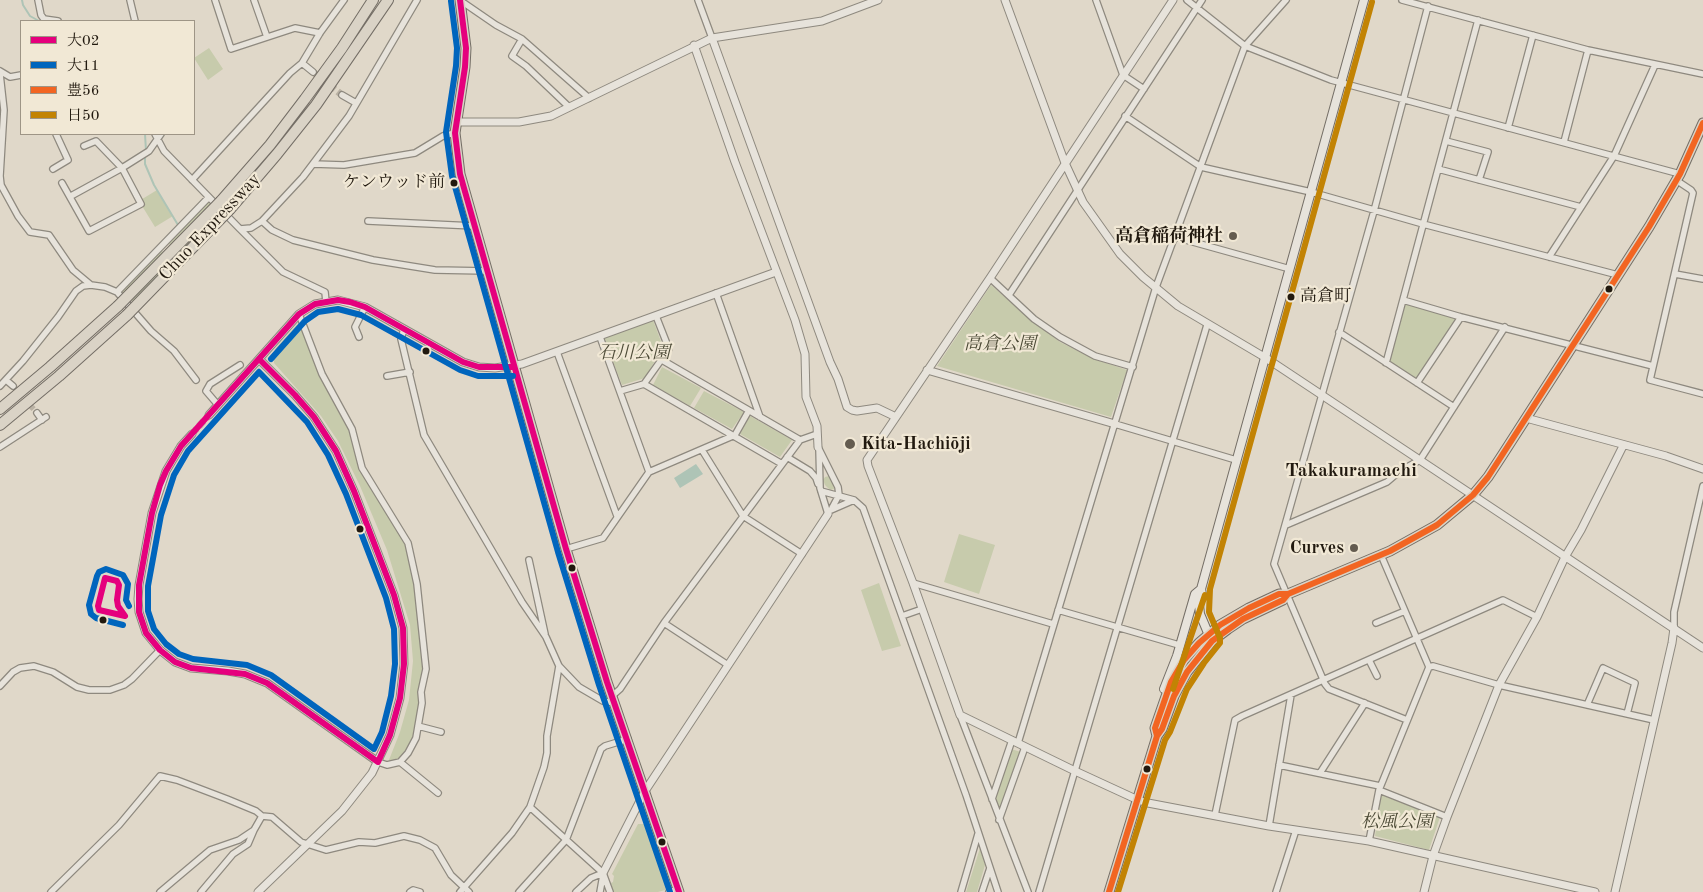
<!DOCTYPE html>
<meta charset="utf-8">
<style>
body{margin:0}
#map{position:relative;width:1703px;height:892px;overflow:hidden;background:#e0d8c9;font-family:"Old Standard TT","Noto Serif JP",serif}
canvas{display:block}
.legend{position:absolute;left:20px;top:20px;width:175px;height:115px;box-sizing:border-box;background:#f1e8d5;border:1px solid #9e9586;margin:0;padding:6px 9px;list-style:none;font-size:15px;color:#21190f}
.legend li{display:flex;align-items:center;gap:10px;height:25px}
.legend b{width:25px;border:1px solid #9e9586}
</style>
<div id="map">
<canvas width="1703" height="892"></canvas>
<ul class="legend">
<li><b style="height:6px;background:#e5007d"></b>大02</li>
<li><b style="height:6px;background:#0065bd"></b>大11</li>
<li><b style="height:6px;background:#f26522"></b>豊56</li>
<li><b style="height:6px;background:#c28304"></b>日50</li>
</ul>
</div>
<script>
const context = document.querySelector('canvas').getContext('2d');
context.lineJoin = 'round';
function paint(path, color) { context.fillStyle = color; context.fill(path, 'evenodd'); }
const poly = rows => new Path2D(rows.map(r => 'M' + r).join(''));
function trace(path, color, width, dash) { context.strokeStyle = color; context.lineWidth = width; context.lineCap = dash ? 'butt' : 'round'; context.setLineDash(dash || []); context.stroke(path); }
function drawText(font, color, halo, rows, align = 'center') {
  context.font = font + ' "Old Standard TT","Noto Serif JP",serif'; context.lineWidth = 4.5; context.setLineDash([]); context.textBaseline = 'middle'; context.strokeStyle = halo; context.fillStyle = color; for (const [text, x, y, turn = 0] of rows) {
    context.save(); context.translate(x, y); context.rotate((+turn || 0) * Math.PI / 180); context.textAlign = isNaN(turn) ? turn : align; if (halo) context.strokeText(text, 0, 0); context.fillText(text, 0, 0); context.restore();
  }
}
paint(poly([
 [209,48,223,69,208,80,194,58],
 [157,190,173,216,155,227,139,201],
 [210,201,226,220,187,261,168,243],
 [162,251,179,267,139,307,121,290],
 [991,285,1032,321,1060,342,1094,359,1127,370,1111,417,937,366],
 [1403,300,1461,317,1417,383,1386,363],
 [301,320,322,374,352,429,362,468,408,543,425,652,416,738,400,762,387,765,400,732,409,700,413,661,410,625,387,550,360,486,338,441,321,416,274,363,273,353,276,348],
 [653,320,663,347,645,378,622,385,604,338],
 [662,367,701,388,690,406,653,385],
 [704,391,744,412,732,429,694,408],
 [750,416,792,440,780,457,740,434],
 [829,476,833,483,834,489,830,490,825,485,823,480,825,477],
 [959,534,995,545,979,594,944,582],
 [879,583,901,646,882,651,861,590],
 [1011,749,1021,752,1000,813,994,798],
 [1381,795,1440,817,1429,850,1375,836],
 [638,824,646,824,667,885,665,890,658,892,613,892,611,883,613,882,614,876,612,874],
 [980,848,985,865,977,892,966,892]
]), '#c7cbac');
paint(poly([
 [696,464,703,474,680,488,674,478]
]), '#aec4b6');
trace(poly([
 [22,0,23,5,30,16,39,21],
 [145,134,146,151],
 [145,156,145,164,154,185,178,225]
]), '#aec4b6', 2);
trace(poly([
 [13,386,37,413]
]), '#bab2a4', 5.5, [5.5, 3]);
trace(poly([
 [313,72,342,95],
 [192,434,209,415]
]), '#bab2a4', 7, [7, 3.5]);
const minor = poly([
 [38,0,41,15,44,19,58,21],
 [130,0,135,21],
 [215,0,231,49,295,28,320,33],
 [254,0,267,37],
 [698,0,712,38],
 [1096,0,1123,75,1144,89],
 [1187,0,1245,46,1331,80,1680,174],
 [1402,0,1588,50,1703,74],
 [461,1,496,25,522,39,589,98],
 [522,39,512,56,526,66,569,107],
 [302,63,313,72],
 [0,71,10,77,21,75],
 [0,74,4,110,0,176,1,185,18,216,30,232,49,235,73,270,91,285],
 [342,95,356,103],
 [1125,116,1201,167,1311,192,1423,224,1618,275],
 [1508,128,1533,35],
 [155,134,164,151,240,229,251,228,262,221,303,177,349,116,417,0],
 [1446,141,1488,152,1479,180],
 [1564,142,1588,50],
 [313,164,344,165,415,153,443,136,455,133],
 [53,169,68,160,56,134],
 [1438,169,1581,207],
 [192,180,290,73,302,63,320,33,344,0],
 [1676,180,1691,190,1693,193,1650,380,1703,394],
 [62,183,89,231,141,204,122,168,96,141,84,146],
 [71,196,122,168,149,151,161,134],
 [262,221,272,230,293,240,373,260,435,270,487,271],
 [368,221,474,226],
 [240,229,283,272,325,292,326,302],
 [1175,237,1290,269],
 [1549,257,1614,156,1655,65],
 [1675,274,1703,279],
 [990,278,1034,319,1060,337,1095,356,1133,367],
 [117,292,209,197],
 [716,293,760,417],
 [1009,295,1202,0],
 [1403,300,1461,317,1653,366],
 [299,314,322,374,352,429,362,468,408,543,417,584,426,669,421,692,422,703,416,738,408,753,400,762,387,765,378,762],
 [404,329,401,339,424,435,522,602,546,637,559,666,579,687,603,701,615,703],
 [1339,332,1454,407],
 [359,337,355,327,365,307],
 [600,337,649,472],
 [557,352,617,516],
 [662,360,800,440],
 [1386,363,1478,20],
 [387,376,410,372],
 [6,380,13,386],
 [1417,383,1461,317],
 [644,384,782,464],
 [0,386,23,361,58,317,76,291,83,286,91,285,105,287,117,292,151,331,174,351,196,380],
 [620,391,644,384,669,349,656,316],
 [218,405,206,391,210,384,240,365],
 [37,413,42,420],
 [1115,424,1236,460],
 [0,447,46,417],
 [818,447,838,487,839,495,832,508],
 [819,449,820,488,828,514],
 [702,450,743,516,802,554],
 [787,457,810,471,816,478,818,484],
 [821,491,854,500],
 [831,510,854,500,863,508,966,795,998,892],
 [1286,525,1387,482,1400,471,1420,460,1505,327],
 [566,549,603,538,649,472,735,435,748,412],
 [1381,555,1429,667],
 [529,560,545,634],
 [913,583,1053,624],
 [1058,610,1179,645],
 [902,616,922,609],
 [664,623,728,665],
 [1376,623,1405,611],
 [1674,628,1674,612,1703,486],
 [1369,660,1377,676],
 [1429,667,1433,666,1499,685,1654,720],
 [0,686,13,672,20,668,34,666,53,672,77,687,89,690,110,690,124,685,132,679,160,650],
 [612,696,620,689,664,623,800,440,817,434],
 [1587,705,1603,668,1635,683,1627,714],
 [960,715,1028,892],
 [1407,720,1329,689,1325,684,1274,564,1374,211,1428,6],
 [418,726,441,732],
 [1018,743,1156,287,1245,46,1286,0],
 [400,762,438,793],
 [1279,765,1380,786],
 [1320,773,1365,703],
 [1379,790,1447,817],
 [992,799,1012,740],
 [530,807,603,873,610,892],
 [1215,815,1235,720,1242,716,1503,600,1537,617],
 [999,820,1025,747],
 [1269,826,1291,695],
 [1369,841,1379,790,1429,667],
 [51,892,119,825,160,776,177,780,227,799,256,811,262,816,272,817,301,842,326,850,359,842,375,843,404,836,420,840,435,848,451,875,469,892],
 [160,892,210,850,239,840,254,830,262,816],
 [201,892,233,854,248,844,254,830],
 [410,892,413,890,420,892],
 [460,892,512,833,530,807,544,767,547,753,547,736,559,666],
 [519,892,566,840,601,749,605,746,628,739],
 [576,892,591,878,603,873],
 [600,892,603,875],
 [669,892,678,889],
 [961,892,978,834],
 [982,892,990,868],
 [1039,892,1207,325],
 [1276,892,1296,830]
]);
const tertiary = poly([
 [1005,0,1065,163,1083,202,1120,254,1143,277,1178,306,1266,358,1703,648],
 [1173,0,990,278,867,460,868,466,913,583,960,715,1075,771,1138,800,1148,803,1269,826,1369,841,1595,892],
 [712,38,830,362,838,379,847,407,852,410,857,411,877,408,896,417],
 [694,45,735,162,795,320,805,354,806,397,817,426,818,447],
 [457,122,519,122,551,116,712,38,822,21,878,0],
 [927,370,1115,424],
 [209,415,299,314,315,304,338,300,365,307,463,362,479,367,495,368,522,364,776,272],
 [1526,418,1666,456,1703,469],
 [192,434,181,446,166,471,152,513,139,585,138,599,139,612,146,633,160,650,175,662,191,668,228,671,245,674,267,683,378,762],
 [603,873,645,791,828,514],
 [258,892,342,811,372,773,390,735,400,698,404,664,403,628,394,595,354,491,336,451,314,417,295,395,259,359],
 [1424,892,1433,856,1447,817,1499,685,1537,617,1565,557,1581,530,1623,446],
 [1615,892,1672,643,1674,628]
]);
const secondary = poly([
 [1211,640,1200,614,1199,605,1202,595,1201,589,1364,0],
 [1164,689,1177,656,1195,594,1201,589]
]);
const primary = poly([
 [460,0,466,48,465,67,455,133,460,174,566,549,607,682,679,892]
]);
const trunk = poly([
 [1288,594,1390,551,1437,525,1473,495,1488,477,1503,454,1649,227,1680,174,1703,123],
 [1109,892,1157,736,1162,729,1174,696,1187,672,1212,641,1228,629,1243,619,1283,600,1288,594,1279,594,1249,608,1220,625,1199,643,1184,660,1171,682,1155,728,1157,736]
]);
const motorway = poly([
 [221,201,270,145,305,99,342,48,373,0],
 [230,209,277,154,316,105,388,0],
 [0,409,50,367,118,306],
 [0,425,59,376,127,315]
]);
trace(minor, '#8e897f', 8);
trace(tertiary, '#8e897f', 9);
trace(secondary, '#746e66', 10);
trace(primary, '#746e66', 11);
trace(trunk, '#746e66', 11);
trace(motorway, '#746e66', 12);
trace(minor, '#e7e3db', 5.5);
trace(tertiary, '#e7e3db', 7);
trace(secondary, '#e7e3db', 8);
trace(primary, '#dad3c6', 9);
trace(trunk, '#dad3c6', 9);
trace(motorway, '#dad3c6', 10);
const motorwayBridge = poly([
 [118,306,221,201],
 [127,315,230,209]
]);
trace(motorwayBridge, '#746e66', 12, []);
trace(motorwayBridge, '#dad3c6', 10);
trace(poly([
 [460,0,466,48,465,67,455,133,460,174,566,549,607,682,679,892],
 [259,359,295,395,314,417,336,451,354,491,394,595,403,628,404,664,400,698,390,735,378,762,267,683,245,674,191,668,175,662,160,650,146,633,139,612,139,585,152,513,160,485,166,471,181,446,299,314,315,304,338,300,350,302,365,307,463,362,479,367,513,367],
 [105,578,117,581,119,585,117,600,118,606,125,616,99,610,98,606,105,578]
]), '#e5007d', 6);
trace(poly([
 [451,1,457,48,456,66,446,132,452,176,558,552,599,685,670,892],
 [271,359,305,321,318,312,338,309,361,315,460,370,478,376,513,376],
 [259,372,307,422,328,455,346,494,386,598,394,629,395,664,391,696,382,732,374,749,271,675,247,665,193,659,179,654,166,644,154,629,148,611,148,586,161,515,174,475,188,451,259,372],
 [123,625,96,618,91,614,89,605,97,576,99,572,106,569,123,575,128,584,126,600,129,606]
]), '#0065bd', 6);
trace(poly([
 [1279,594,1288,594,1283,600,1243,619,1212,641,1187,672,1174,696,1162,729,1157,736,1155,728,1171,682,1184,660,1199,643,1220,625,1249,608,1279,594],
 [1288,594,1390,551,1437,525,1473,495,1488,477,1649,227,1680,174,1703,123],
 [1109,892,1157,736]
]), '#f26522', 6);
trace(poly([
 [1173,689,1205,595],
 [1118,892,1165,740,1170,732,1187,689,1204,663,1220,643,1220,638,1209,612,1210,589,1372,2]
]), '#c28304', 6);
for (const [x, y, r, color] of [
 [454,183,4.5,"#21190f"],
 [1233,236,5,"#645c50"],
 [1609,289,4.5,"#21190f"],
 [1291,297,4.5,"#21190f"],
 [426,351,4.5,"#21190f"],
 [850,444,6,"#645c50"],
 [360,529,4.5,"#21190f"],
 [1354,548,5,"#645c50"],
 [572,568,4.5,"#21190f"],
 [103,620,4.5,"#21190f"],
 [1147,769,4.5,"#21190f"],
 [662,842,4.5,"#21190f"]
]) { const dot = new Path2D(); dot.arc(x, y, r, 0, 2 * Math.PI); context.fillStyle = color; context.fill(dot); trace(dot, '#f1e8d5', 2); }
drawText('17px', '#21190f', '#f1e8d5', [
 ["ケンウッド前",445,183],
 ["高倉町",1300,297,"left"]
], 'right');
drawText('18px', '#21190f', '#f1e8d5', [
 ["Chuo Expressway",210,227,-47]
]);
drawText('bold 18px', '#21190f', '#f1e8d5', [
 ["高倉稲荷神社",1223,236],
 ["Kita-Hachiōji",861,444,"left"],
 ["Curves",1344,548]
], 'right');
drawText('italic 18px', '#4d4b37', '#f1e8d5', [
 ["高倉公園",1000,344],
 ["石川公園",634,353],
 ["松風公園",1397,822]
]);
drawText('bold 19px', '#21190f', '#f1e8d5', [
 ["Takakuramachi",1351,471]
]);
</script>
